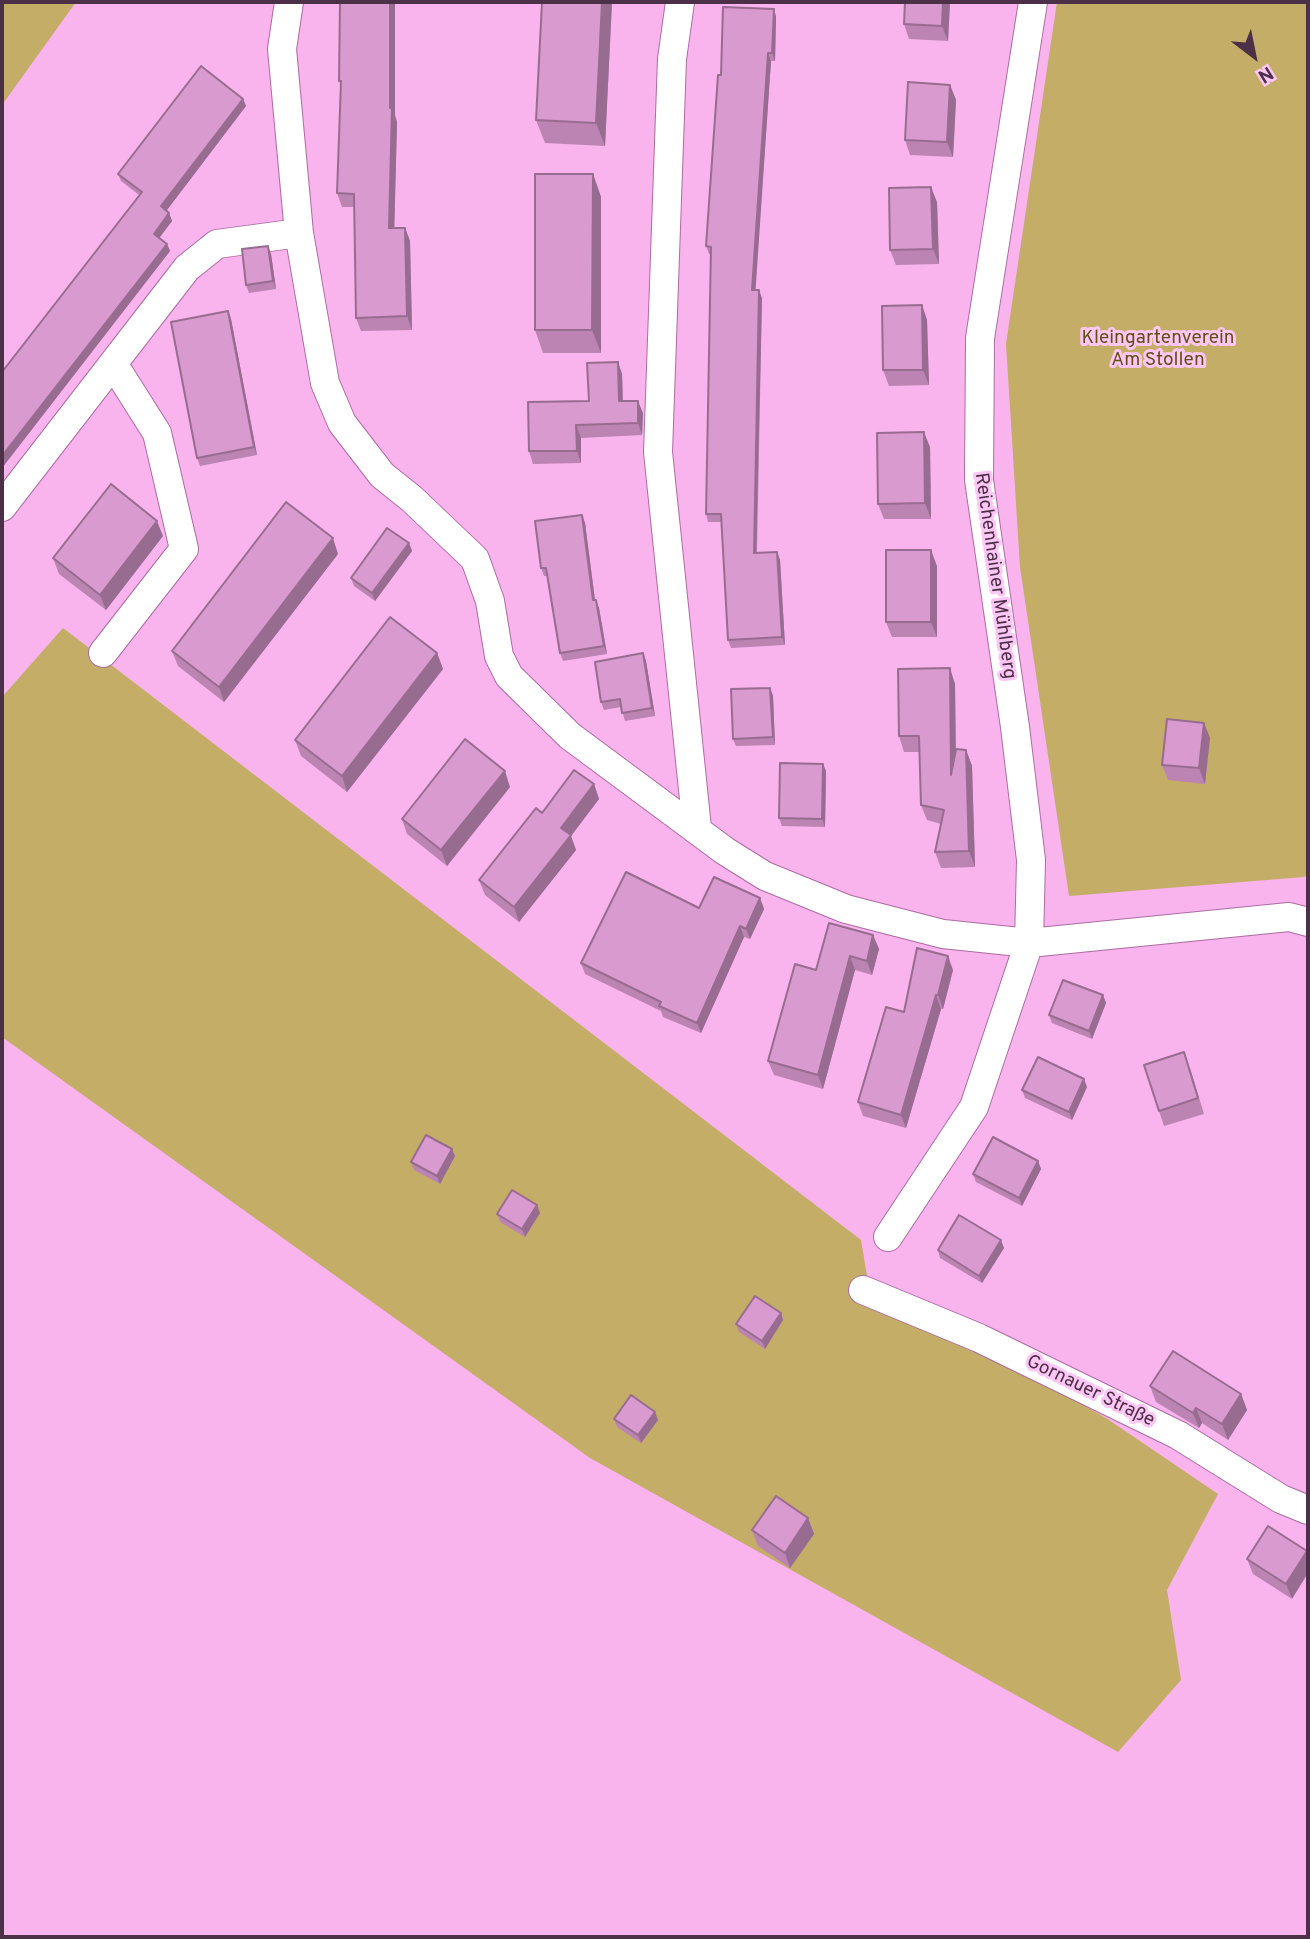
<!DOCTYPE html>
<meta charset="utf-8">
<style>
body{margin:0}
#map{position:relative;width:1310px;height:1939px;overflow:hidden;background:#f9b3ed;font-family:Overpass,sans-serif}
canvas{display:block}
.frame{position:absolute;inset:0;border:4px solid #4c3048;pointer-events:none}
.north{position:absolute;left:1219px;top:21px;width:70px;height:70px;-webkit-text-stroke:5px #fec6f4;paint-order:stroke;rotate:148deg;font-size:19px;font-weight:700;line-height:28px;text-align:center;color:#4c3048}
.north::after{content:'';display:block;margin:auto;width:24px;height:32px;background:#4c3048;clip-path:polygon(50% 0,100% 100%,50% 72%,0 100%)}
</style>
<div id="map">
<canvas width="1310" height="1939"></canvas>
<div class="frame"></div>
<div class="north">N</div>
</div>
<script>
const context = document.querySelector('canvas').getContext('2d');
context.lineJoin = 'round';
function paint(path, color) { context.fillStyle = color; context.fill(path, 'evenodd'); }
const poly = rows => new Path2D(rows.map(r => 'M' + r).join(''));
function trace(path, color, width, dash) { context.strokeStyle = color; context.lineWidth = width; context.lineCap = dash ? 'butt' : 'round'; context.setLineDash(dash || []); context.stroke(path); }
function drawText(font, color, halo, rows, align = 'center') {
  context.font = font + ' Overpass,sans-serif'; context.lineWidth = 6; context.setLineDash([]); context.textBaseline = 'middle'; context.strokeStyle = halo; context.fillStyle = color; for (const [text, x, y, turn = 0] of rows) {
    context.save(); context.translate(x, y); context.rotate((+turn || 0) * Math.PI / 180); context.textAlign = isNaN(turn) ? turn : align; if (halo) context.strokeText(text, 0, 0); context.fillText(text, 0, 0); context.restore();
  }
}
paint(poly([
 [2,2,76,2,2,105],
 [1057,2,1308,2,1308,874,1304,877,1069,896,1020,567,1006,344],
 [63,628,861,1240,867,1276,971,1341,1106,1418,1218,1494,1167,1590,1181,1680,1118,1752,590,1458,2,1037,2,697]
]), '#c4ad66');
const street = poly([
 [289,2,282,49,299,233,325,383,342,423,382,475,412,499,475,559,490,601,499,656,509,676,570,736,725,851,765,876,846,909,943,934,1029,943,1289,917,1308,922],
 [680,2,672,59,658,452,697,828],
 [2,507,187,268,217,244,299,233],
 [103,653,184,549,157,433,114,365],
 [888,1237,974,1107,1029,943,1031,860,1015,727,979,480,980,338,1033,2],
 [863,1290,979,1338,1178,1435,1281,1499,1308,1510]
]);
trace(street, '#ad6ca3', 30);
trace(street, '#fff', 28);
paint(poly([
 [340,2,397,122,394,228,405,228,410,241,412,330,361,331,356,318,354,207,342,207,337,193,341,86,339,81],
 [542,2,612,2,605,146,545,143,536,120],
 [905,2,950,2,948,41,909,39,904,24],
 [774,9,776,17,775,61,771,61,755,290,762,298,757,553,777,552,780,560,785,645,731,648,728,640,721,522,708,522,706,514,711,254,709,254,706,246],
 [950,85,956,100,953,157,910,155,905,140],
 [243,99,246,106,166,211,169,213,172,221,159,238,167,244,170,251,2,468,139,195,121,181,118,174],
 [593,174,601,197,601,353,543,353,535,330],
 [937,202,939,264,896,265,890,250],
 [271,254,276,289,249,293,246,285],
 [922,305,927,320,929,385,889,386,883,370],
 [228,311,231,319,257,455,200,466,197,458],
 [618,362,622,374,623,401,643,413,642,435,581,438,581,463,533,464,529,451,589,401],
 [930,447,931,519,884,519,878,504],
 [582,515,585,523,595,600,599,608,607,654,563,661,560,653,547,576,544,576,541,568],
 [163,536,106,610,59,574,53,558],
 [409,543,412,551,375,601,354,586,351,578],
 [338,554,224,702,178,666,172,651],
 [937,566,937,637,892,637,886,622],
 [437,653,443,669,347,792,301,756,295,740],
 [643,653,646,661,655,716,625,721,621,707,604,710,601,702],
 [955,684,956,749,966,750,972,766,975,867,941,868,935,852,941,824,927,820,921,805,920,752,904,752,899,736],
 [770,688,773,696,775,745,736,746,733,739],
 [1204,723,1210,738,1205,784,1168,780,1162,765],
 [823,764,826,771,825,827,782,826,779,818],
 [594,784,599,799,571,836,576,850,519,922,485,895,479,880,542,813],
 [510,787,447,866,407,834,402,819],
 [760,898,764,909,750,939,744,937,701,1033,663,1017,661,1011,585,974,581,963,699,908],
 [873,935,879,949,872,975,855,970,823,1089,774,1075,768,1061,816,970],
 [953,970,943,1009,941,1009,906,1128,863,1116,858,1102,904,1012],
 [1103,995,1106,1003,1092,1039,1052,1023,1049,1015],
 [1190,1068,1204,1114,1164,1126,1159,1111],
 [1087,1087,1072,1120,1025,1098,1022,1090],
 [452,1149,455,1156,440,1184,414,1170,411,1162],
 [1038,1161,1041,1169,1022,1206,976,1182,973,1174],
 [537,1205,540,1213,525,1237,500,1222,497,1214],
 [1004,1248,982,1283,940,1258,938,1250],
 [781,1313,783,1320,765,1349,739,1332,736,1324],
 [1150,1386,1241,1394,1247,1410,1228,1440,1202,1423,1199,1428,1156,1402],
 [614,1419,658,1420,641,1443,617,1427],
 [808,1518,814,1534,790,1568,758,1546,752,1530],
 [1268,1526,1292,1599,1253,1574,1247,1559]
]), '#bb84b2');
paint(poly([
 [390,2,395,2,395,115,397,122,394,242,389,228],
 [602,2,612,2,605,146,596,123],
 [943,2,950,2,948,41,942,26],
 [774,9,776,17,775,61,772,53],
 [768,53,771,61,755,298,752,290],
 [950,85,956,100,953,157,947,142],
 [243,99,246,106,164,214,161,206],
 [593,174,601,197,601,353,592,330],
 [931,187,937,202,939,264,933,249],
 [169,213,172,221,157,241,154,234],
 [405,228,410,241,412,330,407,316],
 [167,244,170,251,2,468,2,456],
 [268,246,271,254,276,289,273,281],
 [759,290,762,298,756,561,754,553],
 [922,305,927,320,929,385,923,370],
 [228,311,231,319,257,455,254,447],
 [618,362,622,374,623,413,619,401],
 [638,401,643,413,642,435,638,423],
 [576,425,581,438,581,463,577,451],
 [924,432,930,447,931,519,925,503],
 [582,515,585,523,596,608,593,600],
 [157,521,163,536,106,610,100,595],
 [333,538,338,554,224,702,219,687],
 [409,543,412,551,375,601,372,593],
 [931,550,937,566,937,637,931,622],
 [777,552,780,560,785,645,782,637],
 [596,600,599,608,607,654,604,646],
 [437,653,443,669,347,792,342,776],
 [643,653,646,661,655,716,652,708],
 [950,668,955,684,956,790,951,775],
 [770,688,773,696,775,745,773,737],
 [1204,723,1210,738,1205,784,1199,768],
 [966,750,972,766,975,867,969,851],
 [823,764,826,771,825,827,822,819],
 [505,771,510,787,447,866,441,850],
 [594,784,599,799,571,836,576,850,519,922,514,907,561,828],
 [760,898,764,909,750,939,746,929],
 [740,926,744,937,701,1033,697,1023],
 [873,935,879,949,872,975,867,961],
 [850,956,855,970,823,1089,818,1075],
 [948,956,953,970,943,1009,938,995],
 [936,995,941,1009,906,1128,901,1115],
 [1103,995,1106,1003,1092,1039,1089,1031],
 [1084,1079,1087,1087,1072,1120,1069,1112],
 [452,1149,455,1156,440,1184,437,1176],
 [1038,1161,1041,1169,1022,1206,1019,1198],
 [537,1205,540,1213,525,1237,522,1229],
 [1001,1240,1004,1248,982,1283,979,1276],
 [781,1313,783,1320,765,1349,762,1341],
 [1241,1394,1247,1410,1228,1440,1222,1424],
 [1196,1408,1202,1423,1199,1428,1193,1413],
 [655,1412,658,1420,641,1443,638,1435],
 [808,1518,814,1534,790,1568,785,1553],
 [1307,1551,1308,1556,1308,1573,1292,1599,1286,1584]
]), '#986c91');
const building = poly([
 [340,2,390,2,390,108,392,108,389,228,405,228,407,316,356,318,354,194,337,193,341,81,339,81,340,2],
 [542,2,602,2,596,123,536,120,542,2],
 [905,2,943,2,942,26,904,24,905,2],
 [723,7,774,9,772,53,768,53,752,290,759,290,754,553,777,552,782,637,728,640,721,514,706,514,711,247,706,246,718,75,721,75,723,7],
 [201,66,243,99,161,206,169,213,154,234,167,244,2,456,2,372,142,192,118,174,201,66],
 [908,82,950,85,947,142,905,140,908,82],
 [535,174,593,174,592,330,535,330,535,174],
 [931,187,933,249,890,250,889,188,931,187],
 [268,246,273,281,246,285,242,249,268,246],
 [922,305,923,370,883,370,882,306,922,305],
 [228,311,254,447,197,458,171,322,228,311],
 [618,362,619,401,638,401,638,423,576,425,577,451,529,451,528,402,589,401,587,363,618,362],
 [924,432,925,503,878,504,877,433,924,432],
 [111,484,157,521,100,595,53,558,111,484],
 [286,502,333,538,219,687,172,651,286,502],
 [582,515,593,600,596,600,604,646,560,653,546,568,541,568,535,521,582,515],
 [387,528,409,543,372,593,351,578,387,528],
 [886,550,931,550,931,622,886,622,886,550],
 [390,617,437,653,342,776,295,740,390,617],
 [643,653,652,708,622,713,620,699,601,702,595,662,643,653],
 [950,668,951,775,956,749,966,750,969,851,935,852,944,810,921,805,919,736,899,736,898,669,950,668],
 [770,688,773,737,733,739,731,689,770,688],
 [1167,719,1204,723,1199,768,1162,765,1167,719],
 [465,739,505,771,441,850,402,819,465,739],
 [780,763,823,764,822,819,779,818,780,763],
 [574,770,594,784,561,828,571,835,514,907,479,880,536,808,542,813,574,770],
 [626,872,699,908,714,877,760,898,746,929,740,926,697,1023,659,1006,661,1002,581,963,626,872],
 [829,923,873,935,867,961,850,956,818,1075,768,1061,795,964,816,970,829,923],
 [917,948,948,956,938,995,936,995,901,1115,858,1102,886,1007,904,1012,917,948],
 [1063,980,1103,995,1089,1031,1049,1015,1063,980],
 [1184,1052,1198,1098,1159,1111,1144,1065,1184,1052],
 [1038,1057,1084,1079,1069,1112,1022,1090,1038,1057],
 [426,1135,452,1149,437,1176,411,1162,426,1135],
 [993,1137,1038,1161,1019,1198,973,1174,993,1137],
 [512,1190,537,1205,522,1229,497,1214,512,1190],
 [959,1215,1001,1240,979,1276,938,1250,959,1215],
 [755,1296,781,1313,762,1341,736,1324,755,1296],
 [1173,1351,1241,1394,1222,1424,1196,1408,1193,1413,1150,1386,1173,1351],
 [631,1395,655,1412,638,1435,614,1419,631,1395],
 [776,1496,808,1518,785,1553,752,1530,776,1496],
 [1268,1526,1307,1551,1286,1584,1247,1559,1268,1526]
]);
paint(building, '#d99acf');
trace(building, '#986c91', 2);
drawText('19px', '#615015', '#fec6f4', [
 ["Kleingartenverein",1158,339],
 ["Am Stollen",1158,361]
]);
drawText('19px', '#4c3048', '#fec6f4', [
 ["Reichenhainer Mühlberg",994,576,82],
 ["Gornauer Straße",1090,1392,26]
]);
</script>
